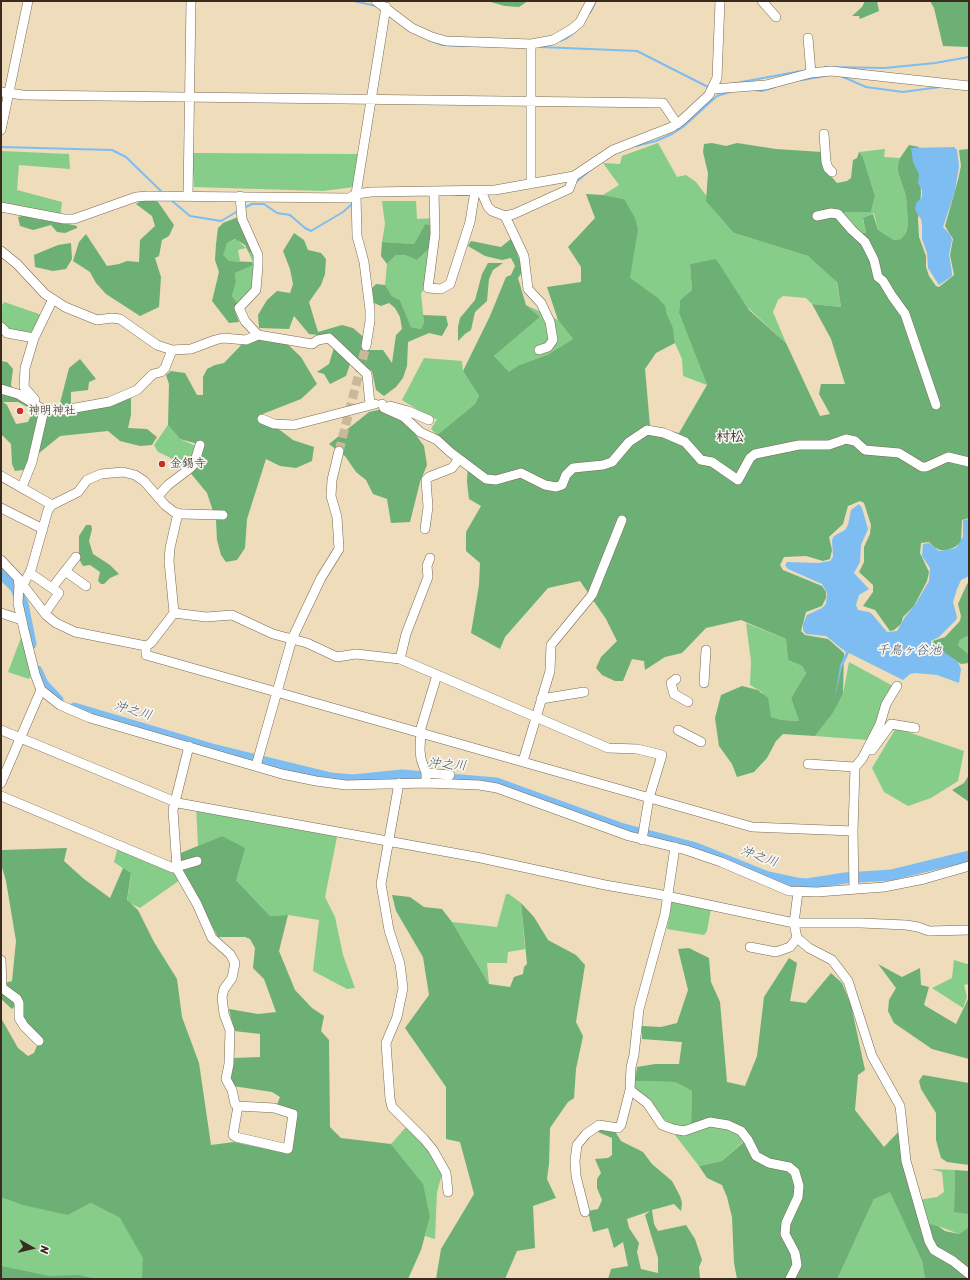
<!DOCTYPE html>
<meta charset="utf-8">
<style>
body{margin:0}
#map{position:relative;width:970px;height:1280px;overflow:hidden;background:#eedcba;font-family:Sriracha,sans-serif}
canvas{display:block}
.frame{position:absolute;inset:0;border:2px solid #3b2a1e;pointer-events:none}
.north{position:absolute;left:12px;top:1228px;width:40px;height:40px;-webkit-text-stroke:3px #f6f6f2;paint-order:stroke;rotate:98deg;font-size:11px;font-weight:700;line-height:16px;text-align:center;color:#3b2a1e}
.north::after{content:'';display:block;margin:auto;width:14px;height:18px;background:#3b2a1e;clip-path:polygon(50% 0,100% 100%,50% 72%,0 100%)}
</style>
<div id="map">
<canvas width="970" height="1280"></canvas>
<div class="frame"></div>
<div class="north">N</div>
</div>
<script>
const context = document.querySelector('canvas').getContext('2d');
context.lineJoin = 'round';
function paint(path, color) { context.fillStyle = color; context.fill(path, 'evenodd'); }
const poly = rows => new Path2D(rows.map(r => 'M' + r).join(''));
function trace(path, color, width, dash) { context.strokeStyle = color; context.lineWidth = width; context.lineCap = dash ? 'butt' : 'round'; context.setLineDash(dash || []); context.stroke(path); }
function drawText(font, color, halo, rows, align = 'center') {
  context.font = font + ' Sriracha,"Klee One",sans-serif'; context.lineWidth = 3.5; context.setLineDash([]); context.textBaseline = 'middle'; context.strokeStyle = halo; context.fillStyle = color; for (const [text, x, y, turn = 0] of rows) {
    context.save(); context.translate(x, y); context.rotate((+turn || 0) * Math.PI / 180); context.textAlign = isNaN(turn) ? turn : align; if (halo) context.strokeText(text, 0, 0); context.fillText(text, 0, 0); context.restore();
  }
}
paint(poly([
 [658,143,677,177,686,175,696,182,734,233,808,256,836,279,841,307,812,304,806,298,783,296,778,300,773,312,786,343,747,307,716,260,690,264,692,290,680,300,679,313,707,385,683,376,682,359,675,343,673,328,627,278,624,199,603,195,619,185,603,163,620,164,622,156],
 [885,149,884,157,900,158,898,172,906,196,908,224,906,233,901,239,894,240,878,230,874,213,863,219,866,233,850,232,843,227,840,219,845,212,871,212,875,196,863,157,859,152],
 [1,151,69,154,70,169,19,165,17,190,62,202,60,218,1,207],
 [192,153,346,154,358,154,354,187,323,191,194,187],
 [382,201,416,201,417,219,435,218,435,226,425,224,414,244,382,242,385,224],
 [236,239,246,248,238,250,240,261,229,261,222,255,227,243],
 [434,245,428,282,421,294,424,322,421,329,411,327,400,300,392,296,385,285,387,264,396,255,405,255,417,260],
 [254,251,256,268,252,290,238,304,232,296,236,282,235,273,254,265,249,253],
 [4,302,45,316,34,338,1,327,1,307],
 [526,305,558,320,573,339,547,355,519,365,509,373,494,356,540,317],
 [424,358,462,361,463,371,479,396,475,404,437,435,431,429,437,419,431,418,402,400],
 [168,425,180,439,198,447,194,464,185,469,169,457,158,452,154,445],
 [746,623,786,639,788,660,802,666,806,673,791,698,799,721,782,720,771,717,762,692,750,685,751,661],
 [24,630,31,675,29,679,8,672],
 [969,635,969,655,958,645,960,640],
 [849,662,893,686,878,720,868,740,815,736,833,713,843,694],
 [896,728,964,751,958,781,931,798,908,806,884,792,872,768],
 [196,805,337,837,325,897,335,917,343,955,355,988,347,989,313,971,319,920,288,915,270,916,236,880,222,836,198,846],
 [118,847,171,870,180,880,140,908,127,902,131,874,114,862],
 [506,894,509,894,521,903,525,949,508,952,507,963,487,963,489,984,452,922,497,927],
 [672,901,711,909,707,931,704,935,667,929],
 [954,960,967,964,969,963,969,984,964,985,967,997,963,1008,932,988,952,978],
 [635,1081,675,1082,692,1091,691,1124,685,1126,674,1125,663,1119,632,1092],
 [710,1122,726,1124,747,1138,722,1161,699,1166,675,1135],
 [407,1126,426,1145,442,1174,437,1192,435,1239,425,1236,430,1217,421,1182,391,1144],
 [931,1169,955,1170,954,1212,969,1212,969,1227,959,1234,938,1226,929,1225,919,1200,937,1197,944,1192,942,1172],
 [890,1191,922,1261,925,1279,834,1279,854,1242,874,1199],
 [1,1196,68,1215,91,1203,120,1218,169,1279,1,1279]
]), '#85cd89');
paint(poly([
 [487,1,528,1,519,7,505,6],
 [865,1,877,1,879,11,860,19,859,16,852,16,862,7],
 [930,1,969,1,969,47,943,46,934,8],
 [712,143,726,146,737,143,776,149,822,152,824,168,837,183,847,181,851,178,853,160,857,158,859,152,863,157,875,196,871,212,845,212,840,219,843,227,850,232,866,233,863,218,873,214,878,230,894,240,901,239,906,233,908,224,906,196,898,172,898,165,900,158,909,145,919,147,916,163,920,174,921,194,918,219,919,237,926,256,926,267,929,276,936,286,939,287,954,275,950,255,953,239,945,226,958,180,961,166,959,150,969,149,969,518,962,520,961,542,955,547,947,550,940,550,934,547,929,542,921,543,920,553,929,572,927,581,914,606,903,617,901,624,894,630,890,631,875,610,863,606,873,592,873,585,859,572,864,562,864,547,870,534,871,525,864,503,860,501,848,506,843,524,829,537,832,550,830,559,823,561,806,556,784,557,780,565,783,570,822,586,826,592,826,598,822,606,806,612,801,631,805,635,828,639,844,653,843,694,833,713,815,736,783,734,776,741,767,758,754,772,737,777,732,764,719,746,715,718,721,695,742,686,758,690,768,698,771,717,782,720,799,721,791,698,806,673,802,666,788,660,786,639,741,620,706,628,682,653,665,657,645,670,644,661,632,659,623,681,615,681,602,675,596,668,601,657,617,641,606,619,580,581,548,588,505,637,500,649,471,633,479,585,480,563,466,551,466,532,481,506,469,499,467,482,468,461,437,435,475,404,479,396,463,371,490,316,506,277,511,275,515,266,511,258,502,260,485,256,468,246,471,241,501,247,512,238,523,271,518,278,526,305,540,317,494,356,509,372,519,365,547,355,573,339,558,320,547,287,581,282,581,267,568,247,595,218,586,194,603,195,624,199,635,218,638,229,630,278,658,298,665,306,667,315,673,328,675,343,656,353,645,369,650,426,679,433,707,385,679,313,680,300,692,290,690,264,716,259,749,310,786,343,820,416,830,414,819,394,821,384,845,384,831,339,812,304,841,307,837,282,808,256,734,233,706,201,708,173,703,152,704,144],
 [148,196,158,202,174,225,169,236,162,240,159,256,155,258,161,277,159,307,140,316,106,294,96,283,90,272,73,261,79,242,86,234,107,266,119,264,127,261,139,262,140,240,155,226,152,216,136,204],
 [26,215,36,219,64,223,77,226,77,228,65,233,57,232,51,225,33,230,20,226,18,217],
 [238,217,254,251,249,253,245,245,235,239,227,243,223,255,229,261,252,262,254,265,235,273,236,282,232,296,238,304,235,311,239,322,229,323,212,301,219,272,215,260,216,244,218,228,223,223],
 [425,224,435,226,435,239,428,250,417,260,405,255,396,255,387,264,381,256,382,242,414,244],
 [294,233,304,240,308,250,321,253,326,259,325,274,321,285,309,302,318,332,342,325,353,328,367,340,368,350,383,350,392,363,396,335,402,329,400,317,395,308,389,303,381,306,374,303,372,288,376,284,385,285,392,296,400,300,411,327,421,329,424,322,423,315,446,316,448,325,442,336,429,333,408,342,407,366,403,378,396,387,384,396,376,390,372,371,352,358,346,376,330,384,324,374,317,372,329,364,336,341,327,336,309,334,294,316,289,329,259,328,258,315,267,300,277,291,290,293,293,284,290,269,283,251],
 [71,243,72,259,66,269,53,271,35,267,34,255,58,245],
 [488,263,503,263,493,270,489,279,487,301,475,312,471,330,465,334,458,341,458,327,460,318,475,300,482,274],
 [281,338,301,357,317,384,301,399,260,415,293,440,314,447,312,461,296,468,280,466,266,459,247,519,245,548,237,560,226,562,221,555,217,540,216,520,207,493,188,470,198,444,180,439,168,425,169,384,166,375,171,371,185,373,197,395,203,395,203,377,207,369,215,365,224,363,246,340],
 [80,359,96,379,89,382,88,390,71,392,71,407,59,407,69,368],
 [1,361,7,362,13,369,11,385,16,396,49,409,72,409,131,392,131,415,128,428,147,429,157,437,152,445,140,446,120,441,108,431,60,436,38,454,31,469,15,471,12,464,11,444,1,434],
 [3,402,18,402,33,410,28,422,16,424,7,405],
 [382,409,407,423,424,446,427,465,420,482,410,522,391,523,387,499,373,494,366,480,356,472,345,456,329,444,369,412],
 [86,525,91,525,92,529,89,541,93,554,110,565,119,574,110,578,104,584,101,584,98,581,100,572,90,565,83,566,79,559,79,536],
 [969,582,969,635,960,640,958,645,969,655,969,663,961,664,934,646,933,641,945,637,960,621,961,616,958,604,967,584],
 [969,775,969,802,952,790,964,783],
 [222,836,245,848,236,880,270,916,288,915,279,951,295,990,312,1008,324,1016,321,1031,329,1040,330,1127,341,1138,391,1144,423,1184,430,1217,421,1250,408,1279,142,1279,143,1258,120,1218,91,1203,68,1215,23,1205,1,1197,1,1018,18,1048,28,1056,34,1053,38,1043,22,1023,18,1003,12,1009,1,999,1,984,12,981,16,941,6,881,1,864,2,850,67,848,64,861,84,879,110,898,123,868,131,873,127,900,138,910,154,942,177,979,182,1017,199,1063,211,1145,234,1142,290,1154,295,1111,276,1107,280,1097,272,1092,233,1086,230,1075,234,1058,260,1057,260,1034,234,1031,229,1009,258,1014,276,1012,264,979,253,968,255,948,250,939,245,937,218,937,188,882,176,855],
 [392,895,410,897,424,907,442,909,452,922,489,984,510,987,514,977,523,974,524,967,527,964,521,903,534,917,548,940,576,955,585,965,576,1022,583,1036,576,1069,574,1098,568,1102,550,1128,549,1164,547,1179,556,1198,533,1206,535,1248,517,1251,505,1279,436,1279,441,1249,474,1194,460,1142,446,1139,446,1087,405,1028,429,995,423,957,396,911],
 [689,948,709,958,711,982,720,1002,727,1082,745,1086,757,1056,764,997,789,958,797,963,790,1001,806,1003,831,973,842,983,851,1005,865,1070,858,1075,855,1110,884,1147,902,1128,924,1223,938,1226,945,1231,959,1234,969,1227,969,1279,925,1279,922,1261,890,1192,874,1199,837,1279,737,1279,734,1263,732,1217,727,1197,722,1185,707,1178,699,1166,722,1161,747,1139,735,1128,691,1124,692,1091,675,1082,635,1081,637,1067,655,1064,679,1064,682,1042,642,1039,642,1026,661,1027,677,1023,688,990,678,949],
 [878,964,902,977,920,968,921,985,929,987,924,1005,956,1024,969,997,969,1059,932,1049,894,1023,888,1011,889,1000,896,988],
 [923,1075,969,1083,969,1165,947,1162,941,1158,936,1140,936,1113,921,1089,919,1081],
 [604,1127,614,1130,621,1141,643,1152,652,1164,672,1181,680,1196,682,1203,681,1211,674,1204,652,1210,654,1224,658,1231,686,1225,695,1239,702,1260,699,1267,700,1279,608,1279,611,1269,628,1266,623,1242,614,1248,608,1228,593,1232,588,1211,598,1209,602,1200,597,1188,597,1179,601,1173,595,1159,608,1158,612,1155,612,1138,598,1132],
 [650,1211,645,1215,658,1258,658,1273,641,1269,637,1252,639,1243,629,1228,627,1219],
 [955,1170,969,1171,969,1214,954,1212],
 [1,1266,49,1276,78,1275,97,1279,1,1279]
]), '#6cb075');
paint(poly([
 [954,147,957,150,959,166,955,191,943,227,950,234,952,240,949,254,952,273,952,276,939,285,928,268,927,253,922,239,922,225,921,219,915,210,916,203,922,197,922,190,918,183,919,174,913,162,911,148],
 [859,504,862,508,868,529,861,545,860,562,854,573,869,589,859,595,856,605,858,610,869,612,872,614,887,632,897,631,905,617,915,605,929,581,930,568,922,556,923,544,929,543,939,551,956,548,963,537,963,520,969,519,969,576,961,580,957,589,953,602,957,617,956,620,939,637,931,641,931,644,934,649,941,650,958,662,961,669,959,683,937,675,915,673,910,674,903,680,849,653,842,667,835,698,840,665,846,652,826,636,806,634,803,630,803,624,807,615,822,608,826,604,827,593,822,584,788,569,785,565,787,562,819,563,830,561,833,557,832,540,834,536,845,530,848,525,851,510]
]), '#7ebdf2');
trace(poly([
 [149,1,156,1],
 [231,1,322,1],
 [354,1,376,6],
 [590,13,595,3],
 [432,41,442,45,467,46],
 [560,41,567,38,575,32],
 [541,47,637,51,710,88],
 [825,67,885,68,935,63,969,57],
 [841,76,866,87,903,92,940,87],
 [802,80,825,76],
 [731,84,801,71],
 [754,90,762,91,775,87],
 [636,146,656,141,672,134,683,127,717,96,730,92],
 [1,147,112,150,126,157,163,193],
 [576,182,588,172],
 [455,195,471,195],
 [171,200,190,216,221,221,238,211],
 [244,208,252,204,264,204,277,213,290,215,305,228,311,231,343,212,353,203],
 [969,856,969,858]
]), '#7ebdf2', 2);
trace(poly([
 [1,573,15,587,23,604,31,644],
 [37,671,43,684,58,700],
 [74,708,212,749,331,778,353,780,402,775,496,783,620,828,696,848,768,877,796,883,807,884,845,878,891,875,969,856]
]), '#7ebdf2', 11);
trace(poly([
 [339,451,366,346]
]), '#cab89b', 9, [9, 4.5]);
const minor = poly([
 [376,1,412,28,432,37,446,41,531,44,553,40,572,29,580,22,591,1],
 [762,1,776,17],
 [808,38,811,73],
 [713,89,766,85,811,73,831,71,969,86],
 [1,92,23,95,663,103,677,124],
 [1,130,28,1],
 [824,134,826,162,828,168,832,172],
 [531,184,531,44],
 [434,191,435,234,428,288,441,289,450,284,470,222,475,191],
 [481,191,488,207,492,211,505,216,514,214,569,189,574,176],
 [188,196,191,1],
 [240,196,242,219,258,255,258,266,256,290,239,308,245,321,258,335],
 [1,207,64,219,74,219,136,197,148,196,349,198,356,194,371,192,495,190,574,176,613,150,672,127,681,121,709,95,717,78,720,1],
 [505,216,524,256,528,289,541,303,550,322,553,340,548,347,539,350],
 [817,216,831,213,838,214,852,230,865,242,874,260,878,277,883,281,892,296,905,314,936,405],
 [1,251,17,264,45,294,65,307,97,320,112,318,120,319,157,345,172,350,191,349,215,340,223,338,246,340,258,335,312,344,318,340,329,338,367,374,370,404],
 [1,327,7,333,34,338],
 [366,346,370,321,370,310,364,262,357,236,356,194,386,7],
 [1,389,18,394,44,410,64,410,109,402,137,390,153,374,161,372,165,368,172,350],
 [35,400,24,387,25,368,34,338,53,299],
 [382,404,384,408,404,417,420,432,437,440,450,452,486,479,496,480,521,473,545,485,556,487,562,485,566,475,573,468,603,465,612,462,629,442,647,430,664,433,685,442,701,460,712,462,738,480,750,458,755,454,799,445,829,445,846,439,855,441,865,450,899,453,922,467,926,467,948,457,969,462],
 [390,406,408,411,429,420],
 [262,419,274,424,294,425,375,404],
 [1,476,52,505],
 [22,487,32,462,44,410],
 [158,496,168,485,189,469,194,464,200,445],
 [1,508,43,529],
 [425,529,428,507,426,480,429,477,452,468,459,459],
 [1,560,18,578,19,585,18,603,24,630,35,674,41,690,60,705,90,718,282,774,316,781,346,785,426,783,479,785,497,788,629,836,686,850,721,862,789,891,817,892,884,887,924,879,969,866],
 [65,571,86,586],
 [30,573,59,593,45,613],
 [19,585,23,585,46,615,56,623,75,632,146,646,151,643,174,613,206,617,232,615,273,634,307,643,337,657,356,654,400,659,608,748,637,749,662,755,649,798,642,840],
 [23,585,31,570,48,510,52,505,78,492,87,480,101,474,123,472,135,475,144,481,165,505,174,512,182,514,223,515],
 [52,588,76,557],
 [1,613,22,620],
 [174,613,169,561,170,548,178,513],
 [146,646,146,655,752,827,853,831],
 [400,659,406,634,428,577,427,566,430,558],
 [676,679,671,683,674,694,688,702],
 [704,683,706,650],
 [541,699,584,692],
 [1,730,178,803,481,858,605,885,657,894,794,923,861,923,906,925,918,927,929,931,969,930],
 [678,730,701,742],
 [189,746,173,810,177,869,197,904,212,938,230,954,235,963,232,978,224,989,222,997,224,1014,230,1030,229,1064,226,1079,232,1090,235,1104,238,1106,233,1135,236,1137,288,1149,293,1114,274,1108,238,1106],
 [868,750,872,750,891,724,915,728],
 [523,761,550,671,551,645,592,595,622,520],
 [808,764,855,767],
 [256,766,292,639,321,578,339,549,337,517,331,496,332,480,339,451],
 [426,773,450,775],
 [1,783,41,690],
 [399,783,381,884,389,930,400,964,403,988,397,1017,386,1043,390,1099,392,1107,424,1139,433,1150,446,1173,448,1192],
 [426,783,426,773,421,759,420,750,421,728,437,675],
 [1,796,173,868,197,861],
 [854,889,853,831,855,767,862,759,880,724,886,704,897,686],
 [798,892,794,923,797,938,809,948,832,960,848,981,872,1056,900,1106,906,1161,929,1241,934,1250,953,1261,969,1274],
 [750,947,776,952,790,947,797,938],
 [1,960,2,988,17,999,19,1003,19,1018,24,1026,39,1041],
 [630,1090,647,1103,662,1125,673,1129,684,1131,710,1122,728,1125,741,1131,748,1140,756,1156,769,1163,789,1167,795,1172,799,1186,798,1197,786,1223,785,1234,795,1253,797,1265,790,1279],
 [585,1212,576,1176,575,1161,577,1145,586,1134,599,1125,618,1128,621,1125,630,1090,631,1067,634,1055,639,1009,665,914,675,847]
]);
trace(minor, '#7a6855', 10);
trace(minor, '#fff', 9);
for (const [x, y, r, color] of [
 [20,411,4,"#c8321e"],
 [162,464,4,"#c8321e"]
]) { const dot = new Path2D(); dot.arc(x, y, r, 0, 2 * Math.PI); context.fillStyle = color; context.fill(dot); trace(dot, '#f6f6f2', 1.5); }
drawText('12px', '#3b2a1e', '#f6f6f2', [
 ["神明神社",28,411],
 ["金錫寺",170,464]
], 'left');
drawText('italic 13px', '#4f565e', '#f6f6f2', [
 ["千鳥ヶ谷池",909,651],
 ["沖之川",133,711,16],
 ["沖之川",447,765,5],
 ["沖之川",759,857,20]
]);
drawText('bold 14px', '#3b2a1e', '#f6f6f2', [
 ["村松",730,437]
]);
</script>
